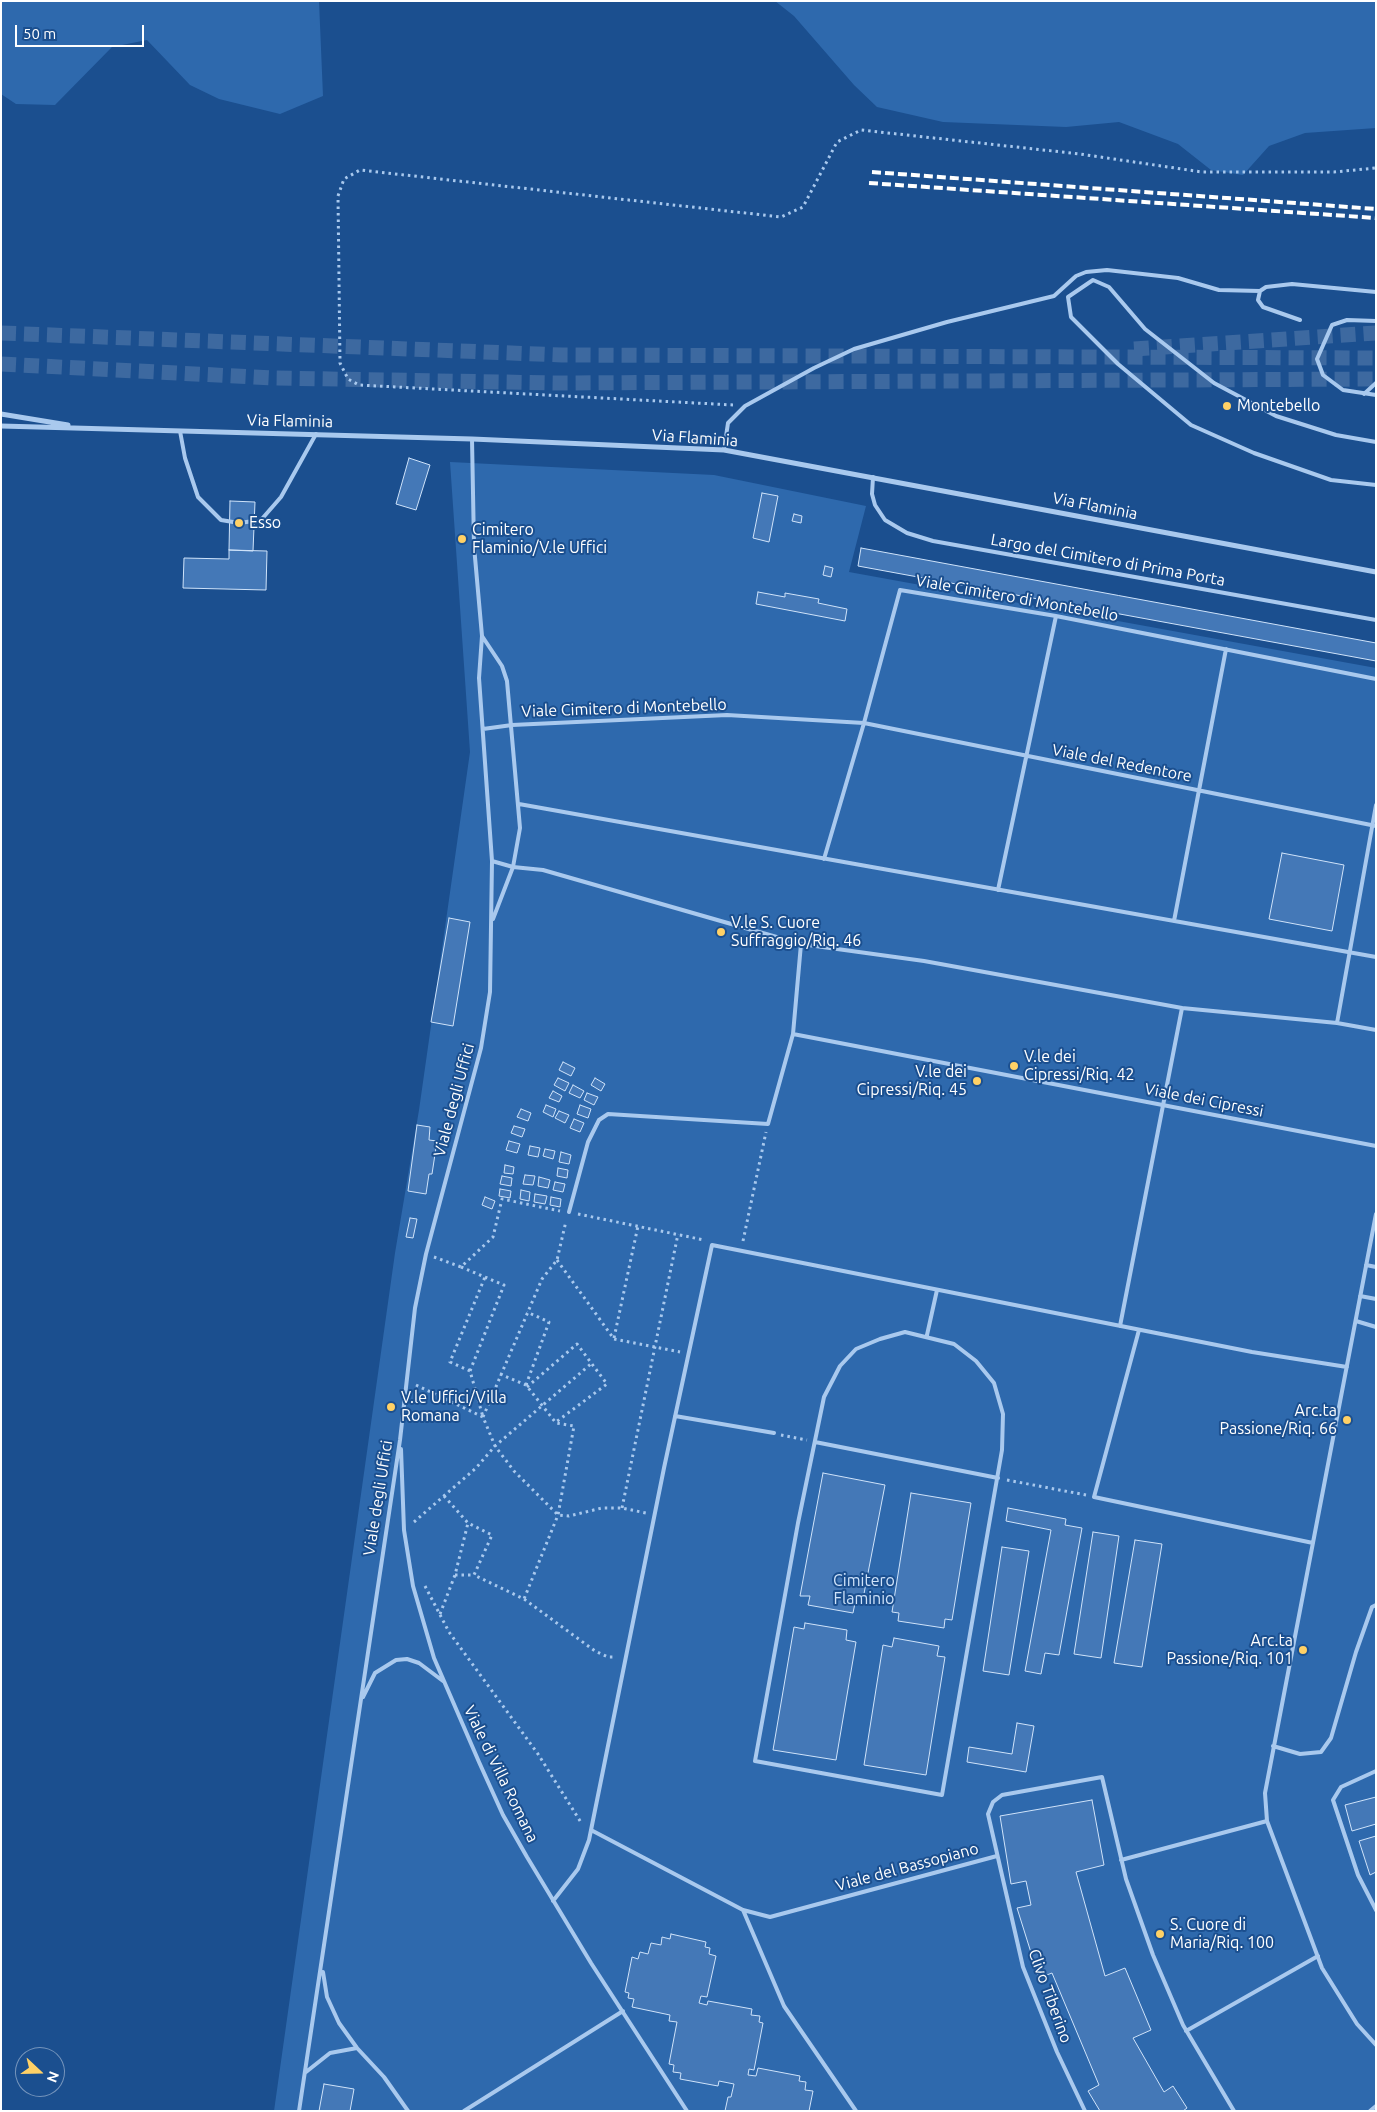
<!DOCTYPE html>
<style>
body{margin:0}
#map{position:relative;width:1377px;height:2112px;overflow:hidden;background:#1b4f8f;font-family:Ubuntu,sans-serif}
canvas{display:block}
.frame{position:absolute;inset:0;border:2px solid #fff;pointer-events:none}
.north{position:absolute;left:15px;top:2047px;width:50px;height:50px;box-sizing:border-box;background:#1b4f8f;border:1px solid #7695bc;border-radius:50%;rotate:111deg;font-size:14px;font-weight:700;line-height:20px;text-align:center;color:#fff}
.north::after{content:'';display:block;margin:auto;width:18px;height:22px;background:#ffd166;clip-path:polygon(50% 0,100% 100%,50% 72%,0 100%)}
.scale{position:absolute;left:15px;top:25px;width:129px;height:22px;box-sizing:border-box;border:2px solid #fff;border-top:0;padding-left:6px;font-size:15px;line-height:18px;white-space:nowrap;color:#fff;-webkit-text-stroke:4px #1b4f8f;paint-order:stroke}
</style>
<div id="map">
<canvas width="1377" height="2112"></canvas>
<div class="frame"></div>
<div class="north">N</div>
<div class="scale">50 m</div>
</div>
<script>
const context = document.querySelector('canvas').getContext('2d');
context.lineJoin = 'round';
function paint(path, color) { context.fillStyle = color; context.fill(path, 'evenodd'); }
const poly = rows => new Path2D(rows.map(r => 'M' + r).join(''));
function trace(path, color, width, dash) { context.strokeStyle = color; context.lineWidth = width; context.lineCap = dash ? 'butt' : 'round'; context.setLineDash(dash || []); context.stroke(path); }
function drawText(font, color, halo, rows, align = 'center') {
  context.font = font + ' Ubuntu,sans-serif'; context.lineWidth = 4; context.setLineDash([]); context.textBaseline = 'middle'; context.strokeStyle = halo; context.fillStyle = color; for (const [text, x, y, turn = 0] of rows) {
    context.save(); context.translate(x, y); context.rotate((+turn || 0) * Math.PI / 180); context.textAlign = isNaN(turn) ? turn : align; if (halo) context.strokeText(text, 0, 0); context.fillText(text, 0, 0); context.restore();
  }
}
paint(poly([
 [1,1,319,1,323,96,280,114,219,99,190,85,147,40,112,47,55,105,16,104,1,94],
 [775,1,1376,1,1376,128,1305,133,1269,146,1243,175,1211,170,1178,144,1119,122,1066,127,943,122,877,107,854,85,794,16],
 [450,462,714,475,866,506,849,572,1376,668,1376,2111,274,2111,395,1253,419,1110,470,752]
]), '#2e69ad');
const building = poly([
 [409,458,430,465,416,510,396,504,409,458],
 [762,493,778,496,769,542,753,538,762,493],
 [230,501,255,502,253,551,229,550,230,501],
 [794,514,802,516,801,523,792,521,794,514],
 [861,548,1376,643,1376,661,858,566,861,548],
 [229,550,267,551,266,590,183,588,184,558,229,559,229,550],
 [825,566,833,568,831,577,823,575,825,566],
 [758,592,785,597,785,593,819,599,818,603,847,609,845,621,756,604,758,592],
 [1282,853,1344,865,1332,931,1269,919,1282,853],
 [449,918,470,922,453,1026,431,1022,449,918],
 [563,1062,575,1068,571,1076,559,1070,563,1062],
 [558,1078,569,1083,565,1091,554,1085,558,1078],
 [595,1078,605,1084,601,1091,591,1085,595,1078],
 [573,1085,584,1091,580,1098,569,1093,573,1085],
 [553,1091,562,1096,559,1102,549,1098,553,1091],
 [587,1093,598,1097,594,1105,584,1100,587,1093],
 [546,1105,556,1109,553,1117,543,1112,546,1105],
 [580,1105,591,1109,588,1118,577,1114,580,1105],
 [521,1109,531,1113,528,1121,517,1117,521,1109],
 [559,1111,569,1115,565,1123,555,1118,559,1111],
 [574,1119,584,1123,580,1132,570,1128,574,1119],
 [417,1125,430,1127,429,1140,437,1141,432,1174,429,1174,426,1194,408,1191,417,1125],
 [514,1126,525,1129,522,1137,511,1133,514,1126],
 [509,1141,520,1144,517,1153,506,1150,509,1141],
 [530,1146,540,1148,538,1157,528,1155,530,1146],
 [545,1149,555,1151,553,1159,543,1156,545,1149],
 [561,1152,571,1155,569,1164,559,1162,561,1152],
 [505,1165,514,1167,513,1174,504,1173,505,1165],
 [558,1168,568,1170,567,1178,557,1176,558,1168],
 [525,1175,535,1176,533,1185,523,1184,525,1175],
 [502,1176,512,1178,511,1186,500,1184,502,1176],
 [539,1177,550,1180,548,1188,538,1186,539,1177],
 [555,1182,565,1184,563,1192,553,1190,555,1182],
 [500,1189,511,1191,510,1198,499,1196,500,1189],
 [521,1190,530,1192,529,1201,520,1199,521,1190],
 [535,1194,547,1196,545,1204,534,1202,535,1194],
 [485,1197,495,1201,492,1209,482,1205,485,1197],
 [551,1197,561,1199,560,1207,550,1205,551,1197],
 [410,1218,417,1219,413,1238,406,1237,410,1218],
 [823,1473,885,1485,862,1604,855,1603,853,1613,808,1605,810,1596,800,1596,823,1473],
 [911,1493,971,1503,952,1620,945,1619,944,1628,898,1621,899,1613,892,1612,911,1493],
 [1008,1508,1066,1519,1065,1525,1082,1528,1059,1655,1045,1653,1041,1674,1025,1671,1051,1530,1006,1521,1008,1508],
 [1093,1532,1119,1536,1101,1658,1074,1654,1093,1532],
 [1135,1540,1162,1544,1142,1667,1114,1663,1135,1540],
 [1002,1547,1029,1551,1009,1675,983,1671,1002,1547],
 [805,1623,847,1630,846,1640,856,1642,836,1760,773,1750,794,1627,804,1629,805,1623],
 [894,1638,939,1646,937,1656,945,1657,926,1775,864,1765,883,1645,892,1647,894,1638],
 [1017,1723,1034,1726,1026,1772,967,1762,969,1747,1012,1754,1017,1723],
 [1376,1797,1376,1824,1352,1831,1345,1805,1376,1797],
 [1092,1800,1104,1865,1076,1872,1105,1976,1125,1968,1151,2030,1133,2038,1164,2092,1173,2086,1187,2108,1183,2111,1100,2111,1088,2091,1099,2085,1052,1973,1039,1978,1017,1908,1031,1905,1026,1881,1011,1884,1000,1816,1092,1800],
 [1376,1836,1376,1872,1370,1875,1359,1841,1376,1836],
 [671,1934,706,1942,705,1947,710,1948,709,1954,716,1956,707,1997,701,1996,699,2003,707,2005,708,2001,752,2009,751,2015,760,2016,759,2022,763,2023,754,2070,749,2069,748,2075,756,2076,758,2068,800,2076,799,2081,806,2082,805,2090,813,2091,809,2111,725,2111,728,2097,731,2097,734,2084,719,2081,718,2086,680,2079,681,2073,673,2072,674,2065,669,2064,677,2022,669,2021,670,2015,632,2007,634,1999,628,1998,629,1993,625,1992,632,1957,638,1959,640,1952,648,1954,651,1943,661,1945,662,1937,670,1939,671,1934],
 [324,2084,354,2089,350,2111,319,2111,324,2084]
]);
paint(building, '#4478b7');
trace(building, '#cfe3fa', 1);
trace(poly([
 [1,333,562,355,1376,358],
 [1134,349,1376,333],
 [1,364,274,378,557,383,1376,379]
]), '#3d69a0', 15, [15, 8]);
trace(poly([
 [733,405,359,385,348,379,340,363,338,196,344,179,360,170,781,217,803,207,837,142,861,130,1080,154,1202,172,1334,172,1376,168],
 [578,1214,704,1240],
 [743,1241,766,1132],
 [434,1257,461,1267,493,1237,502,1199,560,1211],
 [557,1260,614,1339,680,1352],
 [461,1267,504,1285,470,1371,483,1417],
 [614,1338,638,1226],
 [470,1371,450,1362,485,1277],
 [500,1374,526,1385,556,1423,574,1426,558,1515,524,1599],
 [416,1385,483,1417,495,1446,514,1471,558,1515,569,1516,602,1508,622,1508,646,1513],
 [526,1385,549,1322,527,1312],
 [527,1387,577,1344,607,1384,556,1422],
 [483,1417,542,1279,557,1260,566,1221],
 [781,1435,807,1440],
 [1007,1480,1086,1495],
 [444,1496,468,1523,492,1535,474,1575,524,1599,595,1651,608,1657,615,1657],
 [622,1508,678,1234],
 [414,1522,476,1468,495,1446,592,1363],
 [455,1575,474,1575],
 [425,1586,449,1632,538,1754,582,1824],
 [440,1614,455,1575,468,1523]
]), '#a9c9ee', 3, [2.5, 4]);
trace(poly([
 [1300,320,1263,307,1258,300,1260,291,1266,287,1292,284,1376,292],
 [1376,321,1347,320,1332,325,1317,359,1323,375,1343,390,1376,395],
 [1364,394,1376,383],
 [180,431,185,458,198,497,221,520,239,523,261,520,281,497,316,434],
 [1376,442,1336,435,1276,416,1214,383,1145,329,1109,287,1093,280,1068,297,1071,317,1118,364,1191,425,1254,453,1331,480,1376,485],
 [724,450,728,423,745,406,814,368,854,349,947,322,1054,296,1076,276,1086,272,1107,270,1178,278,1219,290,1260,291],
 [873,477,872,494,875,505,885,520,907,533,933,541,1376,620],
 [482,636,502,666,507,681,520,828,513,867,493,919],
 [483,729,512,725,727,715,864,723,900,590,1056,616,1376,679],
 [519,804,1376,957],
 [824,859,864,723,1376,826],
 [492,861,513,867,543,870,801,944,924,961,1182,1008,1337,1023,1376,1030],
 [998,890,1056,616],
 [1174,921,1226,649],
 [1337,1023,1376,805],
 [793,1034,1376,1146],
 [569,1212,588,1142,599,1120,608,1114,768,1124,793,1034,801,944],
 [1376,1214,1265,1793,1267,1821,1322,1968,1357,2024,1376,2045],
 [1366,1265,1376,1267],
 [1360,1296,1376,1299],
 [1356,1321,1376,1327],
 [1120,1326,1182,1008],
 [1139,1330,1094,1497,1313,1543],
 [905,1332,954,1344,976,1361,994,1383,1003,1414,1002,1450,942,1795,755,1761,798,1523,824,1397,840,1366,856,1349,880,1339,905,1332],
 [927,1335,937,1290],
 [675,1416,774,1433],
 [815,1442,998,1478],
 [401,1449,404,1530,413,1586,434,1658,479,1762,503,1815,527,1857,591,1963,687,2111],
 [363,1697,375,1673,396,1660,407,1659,419,1663,443,1681],
 [1273,1746,1300,1754,1321,1752,1331,1738,1356,1652,1372,1607,1376,1605],
 [1376,1771,1341,1787,1333,1800,1358,1875,1376,1910],
 [591,1830,743,1910,770,1917,997,1856],
 [1121,1860,1267,1821],
 [553,1901,578,1869,589,1840,664,1468,712,1245,1252,1352,1347,1367],
 [743,1910,784,2006,856,2111],
 [323,1972,327,1997,339,2023,357,2048,384,2077,408,2111],
 [1186,2031,1318,1956],
 [306,2072,330,2053,357,2048],
 [299,2111,400,1440,415,1308,426,1254,481,1048,490,992,492,861,479,678,482,636,474,546,472,439],
 [464,2111,623,2011],
 [1085,2111,1057,2052,1023,1967,988,1814,993,1802,1002,1795,1102,1777,1126,1879,1153,1955,1183,2025,1234,2111],
 [1370,2111,1376,2106]
]), '#a9c9ee', 4);
trace(poly([
 [1,414,68,425],
 [1,426,472,439,724,450,1376,572]
]), '#a9c9ee', 5);
trace(poly([
 [872,172,1376,209],
 [869,183,1376,218]
]), '#fff', 4, [9, 4]);
for (const [x, y, r, color] of [
 [1227,406,5,"#ffd166"],
 [239,523,5,"#ffd166"],
 [462,539,5,"#ffd166"],
 [721,932,5,"#ffd166"],
 [1014,1066,5,"#ffd166"],
 [977,1081,5,"#ffd166"],
 [391,1407,5,"#ffd166"],
 [1347,1420,5,"#ffd166"],
 [1303,1650,5,"#ffd166"],
 [1160,1934,5,"#ffd166"]
]) { const dot = new Path2D(); dot.arc(x, y, r, 0, 2 * Math.PI); context.fillStyle = color; context.fill(dot); trace(dot, '#1b4f8f', 2); }
drawText('16px', '#fff', '#1b4f8f', [
 ["Montebello",1237,406],
 ["Esso",249,523],
 ["Cimitero",472,530],
 ["Flaminio/V.le Uffici",472,548],
 ["V.le S. Cuore",731,923],
 ["Suffraggio/Riq. 46",731,941],
 ["V.le dei",1024,1057],
 ["Cipressi/Riq. 42",1024,1075],
 ["V.le dei",967,1072,"right"],
 ["Cipressi/Riq. 45",967,1090,"right"],
 ["V.le Uffici/Villa",401,1398],
 ["Romana",401,1416],
 ["Arc.ta",1337,1411,"right"],
 ["Passione/Riq. 66",1337,1429,"right"],
 ["Arc.ta",1293,1641,"right"],
 ["Passione/Riq. 101",1293,1659,"right"],
 ["S. Cuore di",1170,1925],
 ["Maria/Riq. 100",1170,1943]
], 'left');
drawText('16px', '#fff', '#1b4f8f', [
 ["Via Flaminia",290,421,1],
 ["Via Flaminia",695,438,4],
 ["Via Flaminia",1095,506,11],
 ["Largo del Cimitero di Prima Porta",1108,560,10],
 ["Viale Cimitero di Montebello",1017,598,10],
 ["Viale Cimitero di Montebello",624,708,-2],
 ["Viale del Redentore",1122,763,11],
 ["Viale degli Uffici",454,1100,-75],
 ["Viale dei Cipressi",1204,1100,11],
 ["Viale degli Uffici",378,1498,-81],
 ["Viale di Villa Romana",501,1774,64],
 ["Viale del Bassopiano",907,1867,-15],
 ["Clivo Tiberino",1050,1996,70]
]);
drawText('16px', '#cfe3fa', '#1b4f8f', [
 ["Cimitero",864,1581],
 ["Flaminio",864,1599]
]);
</script>
